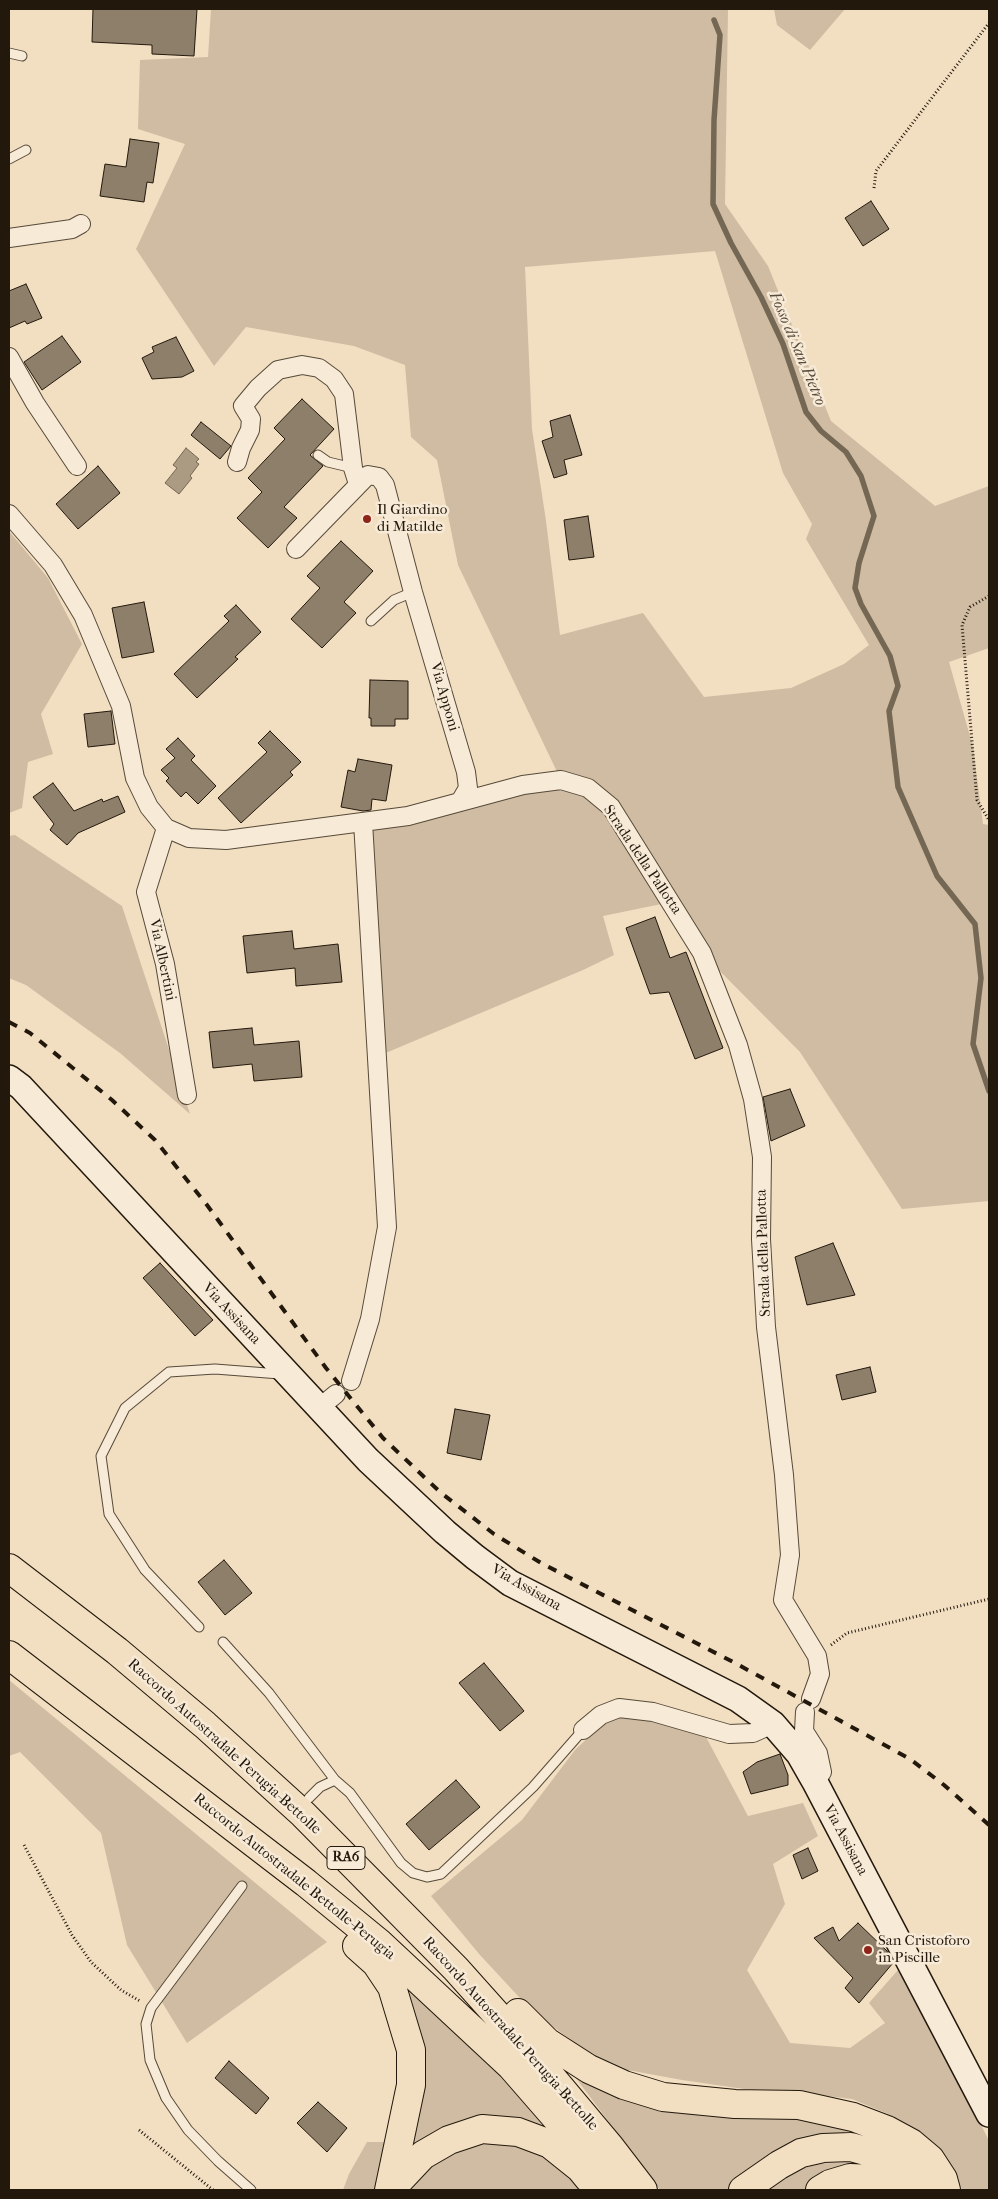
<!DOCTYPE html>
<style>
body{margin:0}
#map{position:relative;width:998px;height:2199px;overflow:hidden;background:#f2dec1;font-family:"IM FELL French Canon",serif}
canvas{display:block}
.frame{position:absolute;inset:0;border:10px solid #22180c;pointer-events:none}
</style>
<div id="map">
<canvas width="998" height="2199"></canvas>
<div class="frame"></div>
</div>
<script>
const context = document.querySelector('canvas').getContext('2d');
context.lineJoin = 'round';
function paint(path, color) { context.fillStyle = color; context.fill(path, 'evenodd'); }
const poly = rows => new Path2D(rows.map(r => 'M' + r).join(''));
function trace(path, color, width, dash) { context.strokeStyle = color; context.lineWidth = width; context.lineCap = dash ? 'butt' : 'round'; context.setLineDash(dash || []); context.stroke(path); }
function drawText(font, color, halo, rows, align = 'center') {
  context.font = font + ' "IM FELL French Canon",serif'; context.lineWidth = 5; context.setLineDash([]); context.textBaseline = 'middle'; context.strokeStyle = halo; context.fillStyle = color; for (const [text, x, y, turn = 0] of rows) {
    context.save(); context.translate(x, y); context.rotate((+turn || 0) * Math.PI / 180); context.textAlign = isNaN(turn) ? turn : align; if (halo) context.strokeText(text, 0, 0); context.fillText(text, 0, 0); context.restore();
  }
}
paint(poly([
 [211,9,728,9,725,204,768,266,831,421,935,506,989,486,989,648,949,662,973,747,983,824,989,825,989,1201,902,1209,800,1052,702,953,671,902,603,916,614,955,583,970,376,1057,363,822,561,780,458,565,437,460,411,437,405,365,354,346,246,327,214,366,136,249,185,144,138,129,140,60,208,57],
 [715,251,783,473,812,524,806,539,869,645,844,664,791,688,704,697,643,613,560,635,546,521,532,429,525,267],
 [774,9,845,9,810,50,777,25],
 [9,531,48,578,82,644,41,714,53,754,28,762,22,808,9,813],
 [15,835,122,906,190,1114,120,1053,26,985,9,978,9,836],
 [9,1680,327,1942,187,2043,127,1945,101,1833,20,1752,9,1756],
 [609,1718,645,1718,706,1737,748,1816,803,1803,818,1836,773,1864,785,1904,747,1970,790,2043,850,2048,885,2023,869,2003,898,1970,945,2051,989,2141,989,2190,962,2190,956,2174,929,2139,888,2114,852,2099,778,2090,744,2089,682,2080,606,2066,532,2011,480,1955,431,1896,522,1820,575,1750],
 [398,1976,524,2098,548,2127,522,2125,510,2137,556,2156,587,2190,343,2190,349,2174,367,2142,408,2142],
 [569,2069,851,2122,875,2133,759,2163,729,2190,660,2190],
 [848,2162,881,2163,809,2190,761,2190,774,2180,815,2164]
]), '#cfbca2');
const water = poly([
 [186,448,199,459,196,462,199,464,190,476,192,478,179,494,165,483,177,468,173,465,186,448]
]);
paint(water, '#ab9b83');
trace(water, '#746753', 1);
trace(poly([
 [714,20,720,35,714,120,713,204,731,243,761,297,783,344,806,412,821,431,846,452,861,476,874,516,859,563,855,588,861,604,890,656,898,686,889,711,898,787,937,876,975,924,981,978,973,1044,989,1091]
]), '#746753', 5.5);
const building = poly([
 [93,9,197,9,194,56,152,54,152,45,92,42,93,9],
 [130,139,159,143,153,183,147,182,144,202,100,196,105,164,126,167,130,139],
 [871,201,889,229,863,246,845,218,871,201],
 [26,284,42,318,27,324,25,321,9,328,9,291,26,284],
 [62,336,81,362,42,390,24,362,62,336],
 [176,337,194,371,182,377,152,379,142,358,154,352,152,347,176,337],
 [302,399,334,429,310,455,323,466,284,507,297,518,268,548,237,518,262,492,248,478,285,439,274,428,302,399],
 [570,415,582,455,564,460,567,474,554,478,542,441,553,437,550,421,570,415],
 [201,422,231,446,220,459,191,435,201,422],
 [98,466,120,493,78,529,56,504,98,466],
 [588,516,594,557,569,560,564,520,588,516],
 [341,541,373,571,344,602,356,613,322,648,291,619,320,588,307,576,341,541],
 [144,602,154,652,122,658,112,608,144,602],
 [236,605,261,632,235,657,238,659,197,698,174,674,229,621,224,616,236,605],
 [370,680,408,681,408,719,395,719,395,726,371,726,371,718,369,718,370,680],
 [111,711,115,744,88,747,84,714,111,711],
 [270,731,301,762,290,772,293,775,241,823,218,798,267,752,258,743,270,731],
 [178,738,195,756,191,760,216,786,198,804,186,792,181,797,166,781,169,778,161,770,175,758,166,749,178,738],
 [358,759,392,765,386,801,372,799,371,810,363,811,341,807,348,770,355,772,358,759],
 [53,783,74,811,102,799,103,802,118,796,125,812,78,833,67,845,50,830,54,824,33,797,53,783],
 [655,917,670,958,686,952,723,1048,695,1059,669,992,650,994,626,928,655,917],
 [292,931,294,949,338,944,342,982,296,986,295,968,247,973,243,936,292,931],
 [252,1028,254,1045,299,1041,302,1077,254,1081,252,1064,213,1068,209,1032,252,1028],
 [790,1089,805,1126,771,1141,763,1097,790,1089],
 [833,1243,855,1295,807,1305,795,1257,833,1243],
 [160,1263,213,1320,195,1336,143,1278,160,1263],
 [870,1367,876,1392,842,1400,836,1375,870,1367],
 [455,1409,490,1415,481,1460,447,1453,455,1409],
 [224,1560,252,1593,225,1615,198,1582,224,1560],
 [484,1663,524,1711,500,1731,459,1683,484,1663],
 [780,1754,788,1775,788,1785,751,1794,743,1772,757,1762,780,1754],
 [456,1780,480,1807,429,1850,406,1824,456,1780],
 [808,1848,818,1871,802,1879,793,1855,808,1848],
 [858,1923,887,1951,893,1963,859,2003,845,1988,853,1978,814,1938,833,1927,839,1941,858,1923],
 [229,2061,269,2098,256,2114,215,2078,229,2061],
 [318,2102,347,2128,327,2152,297,2123,318,2102]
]);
paint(building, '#8e7f6a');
trace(building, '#22180c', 1);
const lane = poly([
 [9,53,22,56],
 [9,159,26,150],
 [318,455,328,462,353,468],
 [371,621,394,600,413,592],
 [199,1627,145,1570,109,1514,101,1456,125,1408,169,1372,215,1369,280,1374],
 [223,1642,269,1693,335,1780,350,1793,401,1863,413,1873,427,1877,441,1874,533,1787,583,1730],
 [309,1798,320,1787,335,1780],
 [242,1886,151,2008,146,2024,150,2060,166,2098,188,2130,218,2161,251,2190]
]);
const street = poly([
 [9,238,72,229,81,224],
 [9,357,35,403,77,466],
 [237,462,241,448,250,430,251,419,243,406,258,388,278,370,302,365,319,368,334,379,344,394,353,468,358,484],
 [9,514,53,565,83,615,121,706,135,778,149,807,166,828,189,838,226,840,408,816,523,785,561,780,588,788,611,807,702,953,738,1045,753,1099,762,1157,761,1239,766,1327,784,1475,790,1555,783,1600,817,1656,820,1674,811,1699],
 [296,549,368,475,379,477,385,485,413,592,466,772,468,788,461,800],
 [166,828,146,892,165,964,187,1095],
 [351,1381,370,1319,387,1227,363,822],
 [319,1408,336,1394],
 [805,1712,804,1731,818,1753,822,1772,815,1782],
 [583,1730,601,1715,619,1708,653,1712,729,1734,753,1733,773,1724]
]);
const secondary = poly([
 [9,1078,21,1087,368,1460,445,1532,475,1557,510,1583,738,1699,773,1724,799,1754,815,1782,989,2114]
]);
const highway = poly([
 [9,1568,117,1651,205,1725,303,1814,456,1969,532,2054,610,2147,643,2190],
 [9,1655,306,1883,378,1942,511,2066,585,2151,615,2190],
 [357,1946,376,1963,392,1987,411,2050,411,2085,389,2190],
 [518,2013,547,2042,589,2069,624,2085,663,2097,735,2104,799,2105,853,2117,887,2130,911,2143,930,2159,943,2179,946,2190],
 [390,2190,423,2155,449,2140,482,2129,518,2132,550,2144,580,2168,589,2179],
 [743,2190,779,2165,801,2153,823,2148,851,2147,880,2155,904,2167,929,2190],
 [820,2190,830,2184,850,2178,873,2179,896,2184,911,2190]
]);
trace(lane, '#564a39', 11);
trace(street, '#564a39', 20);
trace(secondary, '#22180c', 28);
trace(highway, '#22180c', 30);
trace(poly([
 [874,188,876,171,989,23],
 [989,596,970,607,962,625,977,800,989,820],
 [831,1645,847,1633,989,1599],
 [24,1845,72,1935,91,1962,121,1990,140,2001],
 [139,2130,213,2190]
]), '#22180c', 3, [1, 2.5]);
trace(lane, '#f7ead7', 9);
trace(street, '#f7ead7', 18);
trace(secondary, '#f7ead7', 25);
trace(highway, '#f2dec1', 28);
trace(poly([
 [9,1022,30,1033,112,1100,155,1140,207,1205,326,1368,383,1438,440,1492,494,1534,541,1563,735,1663,910,1759,944,1785,989,1825]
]), '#22180c', 4, [9, 9]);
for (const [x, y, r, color] of [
 [367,519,5,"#8f2418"],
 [868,1950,5,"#8f2418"]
]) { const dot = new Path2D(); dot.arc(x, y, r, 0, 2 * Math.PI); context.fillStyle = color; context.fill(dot); trace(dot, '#f7ead7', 2); }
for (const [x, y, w] of [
 [346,1858,38]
]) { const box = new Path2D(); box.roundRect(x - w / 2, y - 11.5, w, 23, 4); context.fillStyle = '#f7ead7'; context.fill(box); trace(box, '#22180c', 1); }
drawText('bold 14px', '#22180c', null, [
 ["RA6",346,1858]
]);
drawText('15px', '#22180c', '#f7ead7', [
 ["Il Giardino",377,510],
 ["di Matilde",377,527],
 ["San Cristoforo",878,1941],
 ["in Piscille",878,1958]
], 'left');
drawText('15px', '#22180c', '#f7ead7', [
 ["Via Apponi",444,697,74],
 ["Strada della Pallotta",642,860,56],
 ["Via Albertini",162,960,78],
 ["Strada della Pallotta",764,1253,-92],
 ["Via Assisana",231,1314,47],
 ["Via Assisana",526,1588,30],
 ["Raccordo Autostradale Perugia-Bettolle",224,1747,42],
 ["Via Assisana",845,1840,62],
 ["Raccordo Autostradale Bettolle-Perugia",294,1877,39],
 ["Raccordo Autostradale Perugia-Bettolle",510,2034,48]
]);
drawText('italic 16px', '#594c3c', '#f7ead7', [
 ["Fosso di San Pietro",797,349,67]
]);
</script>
